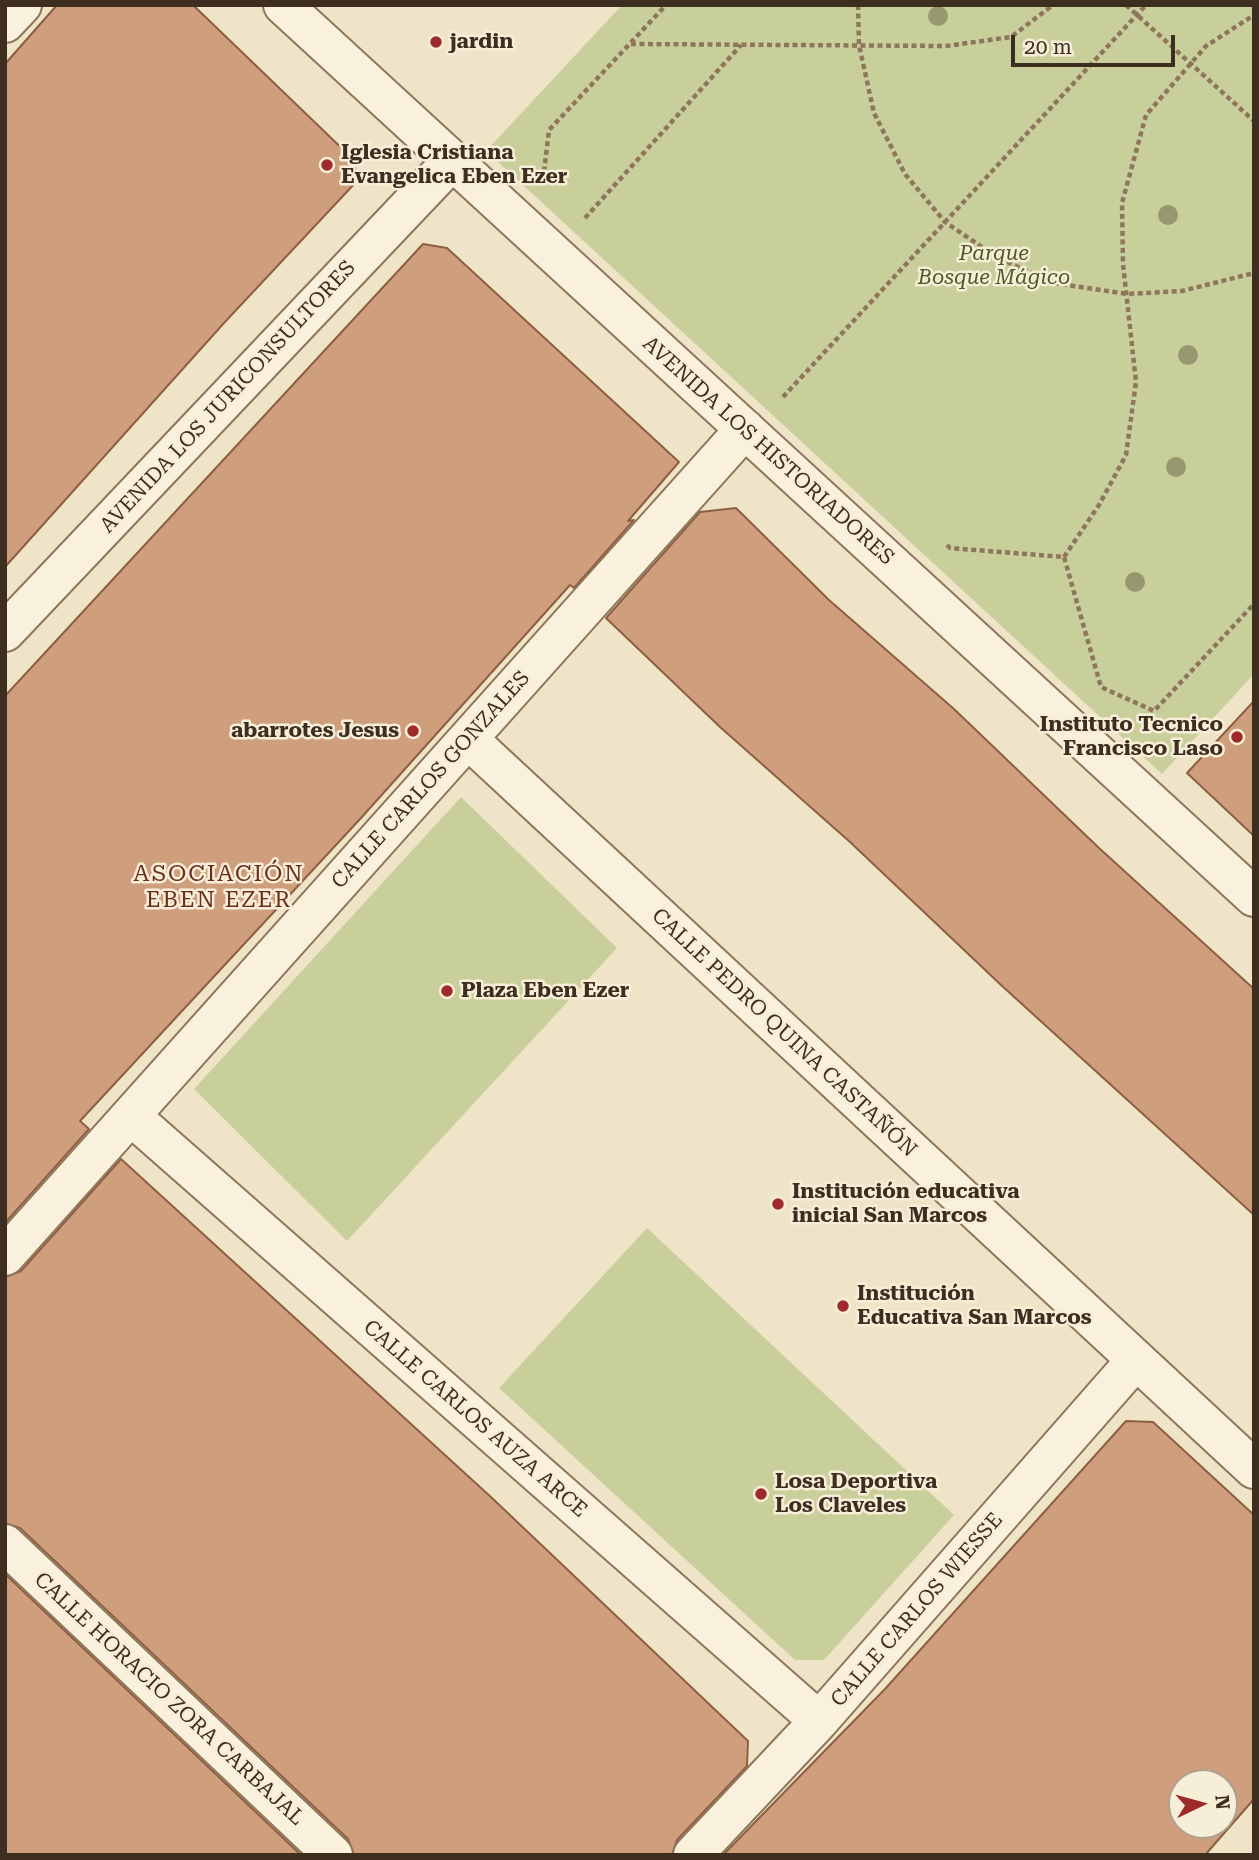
<!DOCTYPE html>
<meta charset="utf-8">
<style>
body{margin:0}
#map{position:relative;width:1259px;height:1860px;overflow:hidden;background:#f0e4c8;font-family:"Roboto Serif",serif}
canvas{display:block}
.frame{position:absolute;inset:0;border:7px solid #3d2e20;pointer-events:none}
.north{position:absolute;left:1168px;top:1769px;width:70px;height:70px;box-sizing:border-box;background:#f7eed8;border:2px solid #ada18e;border-radius:50%;rotate:85deg;font-size:19px;font-weight:700;line-height:28px;text-align:center;color:#3d2e20}
.north::after{content:'';display:block;margin:auto;width:24px;height:32px;background:#9e2a2b;clip-path:polygon(50% 0,100% 100%,50% 72%,0 100%)}
.scale{position:absolute;left:1011px;top:35px;width:164px;height:32px;box-sizing:border-box;border:4px solid #3d2e20;border-top:0;padding-left:9px;font-size:21px;line-height:24px;white-space:nowrap;color:#3d2e20;-webkit-text-stroke:5px #f7eed8;paint-order:stroke}
</style>
<div id="map">
<canvas width="1259" height="1860"></canvas>
<div class="frame"></div>
<div class="north">N</div>
<div class="scale">20 m</div>
</div>
<script>
const context = document.querySelector('canvas').getContext('2d');
context.lineJoin = 'round';
function paint(path, color) { context.fillStyle = color; context.fill(path, 'evenodd'); }
const poly = rows => new Path2D(rows.map(r => 'M' + r).join(''));
function trace(path, color, width, dash) { context.strokeStyle = color; context.lineWidth = width; context.lineCap = dash ? 'butt' : 'round'; context.setLineDash(dash || []); context.stroke(path); }
function drawText(font, color, halo, rows, align = 'center') {
  context.font = font + ' "Roboto Serif",serif'; context.lineWidth = 5; context.setLineDash([]); context.textBaseline = 'middle'; context.strokeStyle = halo; context.fillStyle = color; for (const [text, x, y, turn = 0] of rows) {
    context.save(); context.translate(x, y); context.rotate((+turn || 0) * Math.PI / 180); context.textAlign = isNaN(turn) ? turn : align; if (halo) context.strokeText(text, 0, 0); context.fillText(text, 0, 0); context.restore();
  }
}
paint(poly([
 [622,5,1254,5,1254,674,1162,774,486,151],
 [461,797,617,948,347,1241,194,1089],
 [647,1228,954,1515,824,1660,795,1660,499,1388]
]), '#c9cf9b');
const building = poly([
 [57,5,193,5,354,160,357,181,224,323,5,567,5,64,57,5],
 [423,244,447,248,679,462,628,521,634,520,574,588,570,585,361,818,80,1121,89,1129,5,1223,5,696,423,244],
 [736,508,829,600,954,709,1099,848,1254,989,1254,1215,1001,985,850,842,720,727,606,618,700,512,736,508],
 [1254,701,1254,836,1187,773,1254,701],
 [121,1159,492,1498,748,1741,747,1766,677,1840,672,1855,354,1855,348,1839,20,1528,5,1523,5,1277,21,1271,121,1159],
 [1126,1421,1153,1422,1254,1515,1254,1799,1205,1855,723,1855,885,1689,1126,1421],
 [1182,1783,1224,1783,1224,1825,1182,1825,1182,1783],
 [5,1574,301,1855,5,1855,5,1574]
]);
paint(building, '#cf9f7d');
trace(building, '#8d5f41', 2);
const minor = poly([
 [283,5,1254,897],
 [5,23,22,5],
 [5,632,451,162],
 [468,739,1254,1469],
 [131,1116,819,1721],
 [5,1256,745,429],
 [5,1544,333,1855],
 [693,1855,819,1721,1136,1360]
]);
trace(minor, '#8d765c', 42);
trace(poly([
 [858,5,859,45,874,113,905,174,945,222,998,258,1054,283,1127,294,1182,291,1254,273],
 [1126,5,1254,121],
 [631,44,946,46,1011,37,1053,5],
 [543,180,549,130,666,5],
 [585,218,741,45],
 [783,397,1146,5],
 [947,545,950,548,1064,557,1101,687,1154,711,1254,604],
 [1064,557,1099,505,1126,455,1136,382,1123,264,1122,203,1146,115,1206,46,1254,15]
]), '#8d765c', 4.5, [5, 3.5]);
trace(minor, '#faf1dc', 38);
context.fillStyle = '#96986f';
for (const [x, y] of [
 [938,16],
 [1168,215],
 [1188,355],
 [1176,467],
 [1135,582]
]) { context.beginPath(); context.arc(x, y, 10, 0, 2 * Math.PI); context.fill(); }
for (const [x, y, r, color] of [
 [436,42,7,"#9e2a2b"],
 [327,165,7,"#9e2a2b"],
 [413,731,7,"#9e2a2b"],
 [1237,737,7,"#9e2a2b"],
 [447,991,7,"#9e2a2b"],
 [778,1204,7,"#9e2a2b"],
 [843,1306,7,"#9e2a2b"],
 [761,1494,7,"#9e2a2b"]
]) { const dot = new Path2D(); dot.arc(x, y, r, 0, 2 * Math.PI); context.fillStyle = color; context.fill(dot); trace(dot, '#f7eed8', 2.5); }
drawText('bold 21px', '#3d2e20', '#f7eed8', [
 ["jardin",450,42],
 ["Iglesia Cristiana",341,153],
 ["Evangelica Eben Ezer",341,177],
 ["Instituto Tecnico",1223,725,"right"],
 ["Francisco Laso",1223,749,"right"],
 ["abarrotes Jesus",399,731,"right"],
 ["Plaza Eben Ezer",461,991],
 ["Institución educativa",792,1192],
 ["inicial San Marcos",792,1216],
 ["Institución",857,1294],
 ["Educativa San Marcos",857,1318],
 ["Losa Deportiva",775,1482],
 ["Los Claveles",775,1506]
], 'left');
drawText('italic 21px', '#4d5a26', '#f7eed8', [
 ["Parque",994,254],
 ["Bosque Mágico",994,278]
]);
drawText('21px', '#3d2e20', '#f7eed8', [
 ["AVENIDA LOS JURICONSULTORES",228,397,-47],
 ["AVENIDA LOS HISTORIADORES",768,451,42],
 ["CALLE CARLOS GONZALES",431,780,-48],
 ["CALLE PEDRO QUINA CASTAÑÓN",784,1033,43],
 ["CALLE CARLOS AUZA ARCE",475,1419,41],
 ["CALLE CARLOS WIESSE",917,1610,-49],
 ["CALLE HORACIO ZORA CARBAJAL",169,1699,43]
]);
context.letterSpacing = '2px';
drawText('23px', '#6b2e1e', '#f7eed8', [
 ["ASOCIACIÓN",219,874],
 ["EBEN EZER",219,900]
]);
context.letterSpacing = '0px';
</script>
